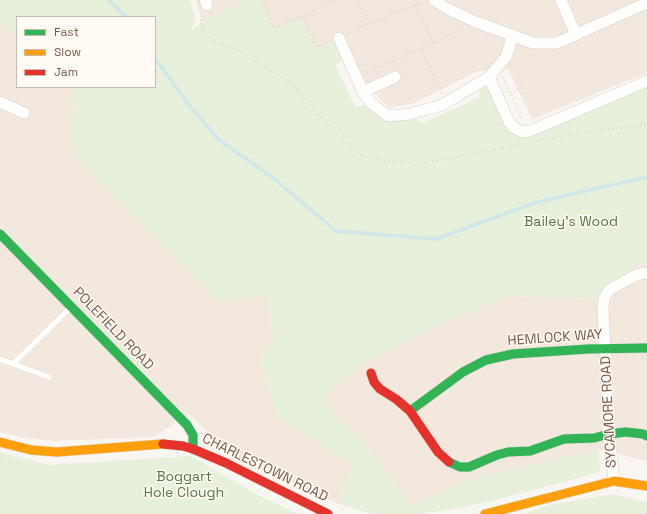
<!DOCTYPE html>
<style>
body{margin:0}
#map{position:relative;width:647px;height:514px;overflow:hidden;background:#f9f5f0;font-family:"Space Grotesk",sans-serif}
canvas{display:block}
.legend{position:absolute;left:16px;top:16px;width:140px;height:72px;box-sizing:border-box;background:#fffaf3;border:1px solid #cabbb1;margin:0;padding:5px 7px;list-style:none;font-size:12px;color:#7a5c4d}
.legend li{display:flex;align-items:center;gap:8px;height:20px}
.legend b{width:20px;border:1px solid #cabbb1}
</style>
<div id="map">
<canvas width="647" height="514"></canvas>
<ul class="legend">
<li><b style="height:5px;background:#30b455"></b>Fast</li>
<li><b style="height:5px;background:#ff9f0a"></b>Slow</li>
<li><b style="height:5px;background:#e5322d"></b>Jam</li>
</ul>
</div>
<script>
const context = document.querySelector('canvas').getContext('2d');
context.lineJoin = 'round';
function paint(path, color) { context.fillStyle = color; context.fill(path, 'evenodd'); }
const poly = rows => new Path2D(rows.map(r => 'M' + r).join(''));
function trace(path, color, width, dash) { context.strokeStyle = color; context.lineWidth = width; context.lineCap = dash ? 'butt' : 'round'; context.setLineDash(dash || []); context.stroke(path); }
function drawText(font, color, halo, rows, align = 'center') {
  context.font = font + ' "Space Grotesk",sans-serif'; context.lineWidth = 3; context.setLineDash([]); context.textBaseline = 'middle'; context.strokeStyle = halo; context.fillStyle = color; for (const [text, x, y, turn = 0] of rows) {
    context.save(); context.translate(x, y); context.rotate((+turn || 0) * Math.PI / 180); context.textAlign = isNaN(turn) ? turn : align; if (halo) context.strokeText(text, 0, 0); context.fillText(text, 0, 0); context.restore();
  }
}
paint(poly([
 [196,0,249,0,202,22],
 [260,0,647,0,647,73,532,119,508,69,478,71,414,103,389,108,359,78,337,40,316,49,273,29],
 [0,22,17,36,17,87,70,87,73,92,75,110,71,127,268,295,274,342,260,357,278,416,353,465,339,504,227,451,189,414,153,437,52,441,19,437,0,432],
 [647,262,647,461,599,450,478,477,411,506,358,436,339,420,321,397,363,364,445,322,510,296,596,299,640,264]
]), '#f2e8de');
paint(poly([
 [0,0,190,0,196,18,191,31,202,22,249,0,260,0,273,29,302,18,316,48,337,40,345,59,335,64,355,107,364,105,368,106,375,113,380,117,394,121,412,118,416,118,422,123,479,98,480,88,484,86,487,87,490,87,515,133,647,84,647,262,640,264,596,299,510,296,445,322,363,364,322,397,339,420,358,436,411,506,478,477,599,450,600,472,489,502,423,514,372,514,339,504,353,465,278,416,260,357,274,342,268,295,218,301,88,170,73,150,71,127,75,110,73,92,70,87,155,87,155,17,17,17,17,36,0,22],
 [0,452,48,465,191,456,256,494,298,514,0,514],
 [613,494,647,502,647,514,525,514,549,505]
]), '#e7f0db');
trace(poly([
 [109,0,126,17],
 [155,58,189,105,219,140,272,177,336,231,436,239,537,202,647,177]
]), '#d0e8ea', 3.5);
const lane = poly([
 [0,359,49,377],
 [13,364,71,307]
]);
const street = poly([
 [205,0,207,5],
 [434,0,446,8,476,22,533,43,557,43,644,4,647,1],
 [561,0,576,35],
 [339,38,363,92,371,103,388,116,410,114,442,105,489,77,506,57,513,35],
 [489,77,509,122,514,128,523,132,530,131,647,81],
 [363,92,395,77],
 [0,102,24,113],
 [614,481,609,434,603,309,604,299,609,290,636,275,647,273]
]);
const fast = poly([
 [0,234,187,425,193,435,193,449],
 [410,411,463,372,486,360,513,354,588,349,647,348],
 [449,462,460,467,469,467,497,455,508,452,530,451,564,439,594,438,609,434,626,432,643,434,647,436]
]);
const slow = poly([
 [0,442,31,450,57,452,163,444],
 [485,514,614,481,647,486]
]);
const jam = poly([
 [371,373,374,382,380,389,396,399,410,411,438,452,449,462],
 [163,444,183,446,193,449,226,463,328,514]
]);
trace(lane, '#d7d1cb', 6);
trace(street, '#d7d1cb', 12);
trace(fast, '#d9d2cb', 10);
trace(slow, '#d9d2cb', 10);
trace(jam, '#d9d2cb', 10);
trace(poly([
 [262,0,274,28,303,16,335,0],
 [416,5,434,43],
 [203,16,200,23,209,39,236,49,281,77,296,88,300,94,344,142,361,155,384,161,424,163,523,144],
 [303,16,317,47,329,42],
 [369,24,423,2],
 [348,34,369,24,357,0],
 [421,49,442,93],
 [367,72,434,43,463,28],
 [503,77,522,119],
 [510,93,523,87],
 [537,141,578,133,647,125],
 [0,461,18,464,21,461]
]), '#dcd5d0', 2, [1, 3]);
trace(lane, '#fefefd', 5.5);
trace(street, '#fefefd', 11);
trace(fast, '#30b455', 9);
trace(slow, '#ff9f0a', 9);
trace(jam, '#e5322d', 9);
drawText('14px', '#537a41', '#fffaf3', [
 ["Bailey's Wood",571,222],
 ["Boggart",184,477],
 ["Hole Clough",184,493]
]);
drawText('14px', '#7a5c4d', '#fffaf3', [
 ["POLEFIELD ROAD",113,329,46],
 ["HEMLOCK WAY",555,338,-4],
 ["SYCAMORE ROAD",609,412,-93],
 ["CHARLESTOWN ROAD",265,468,26]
]);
</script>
